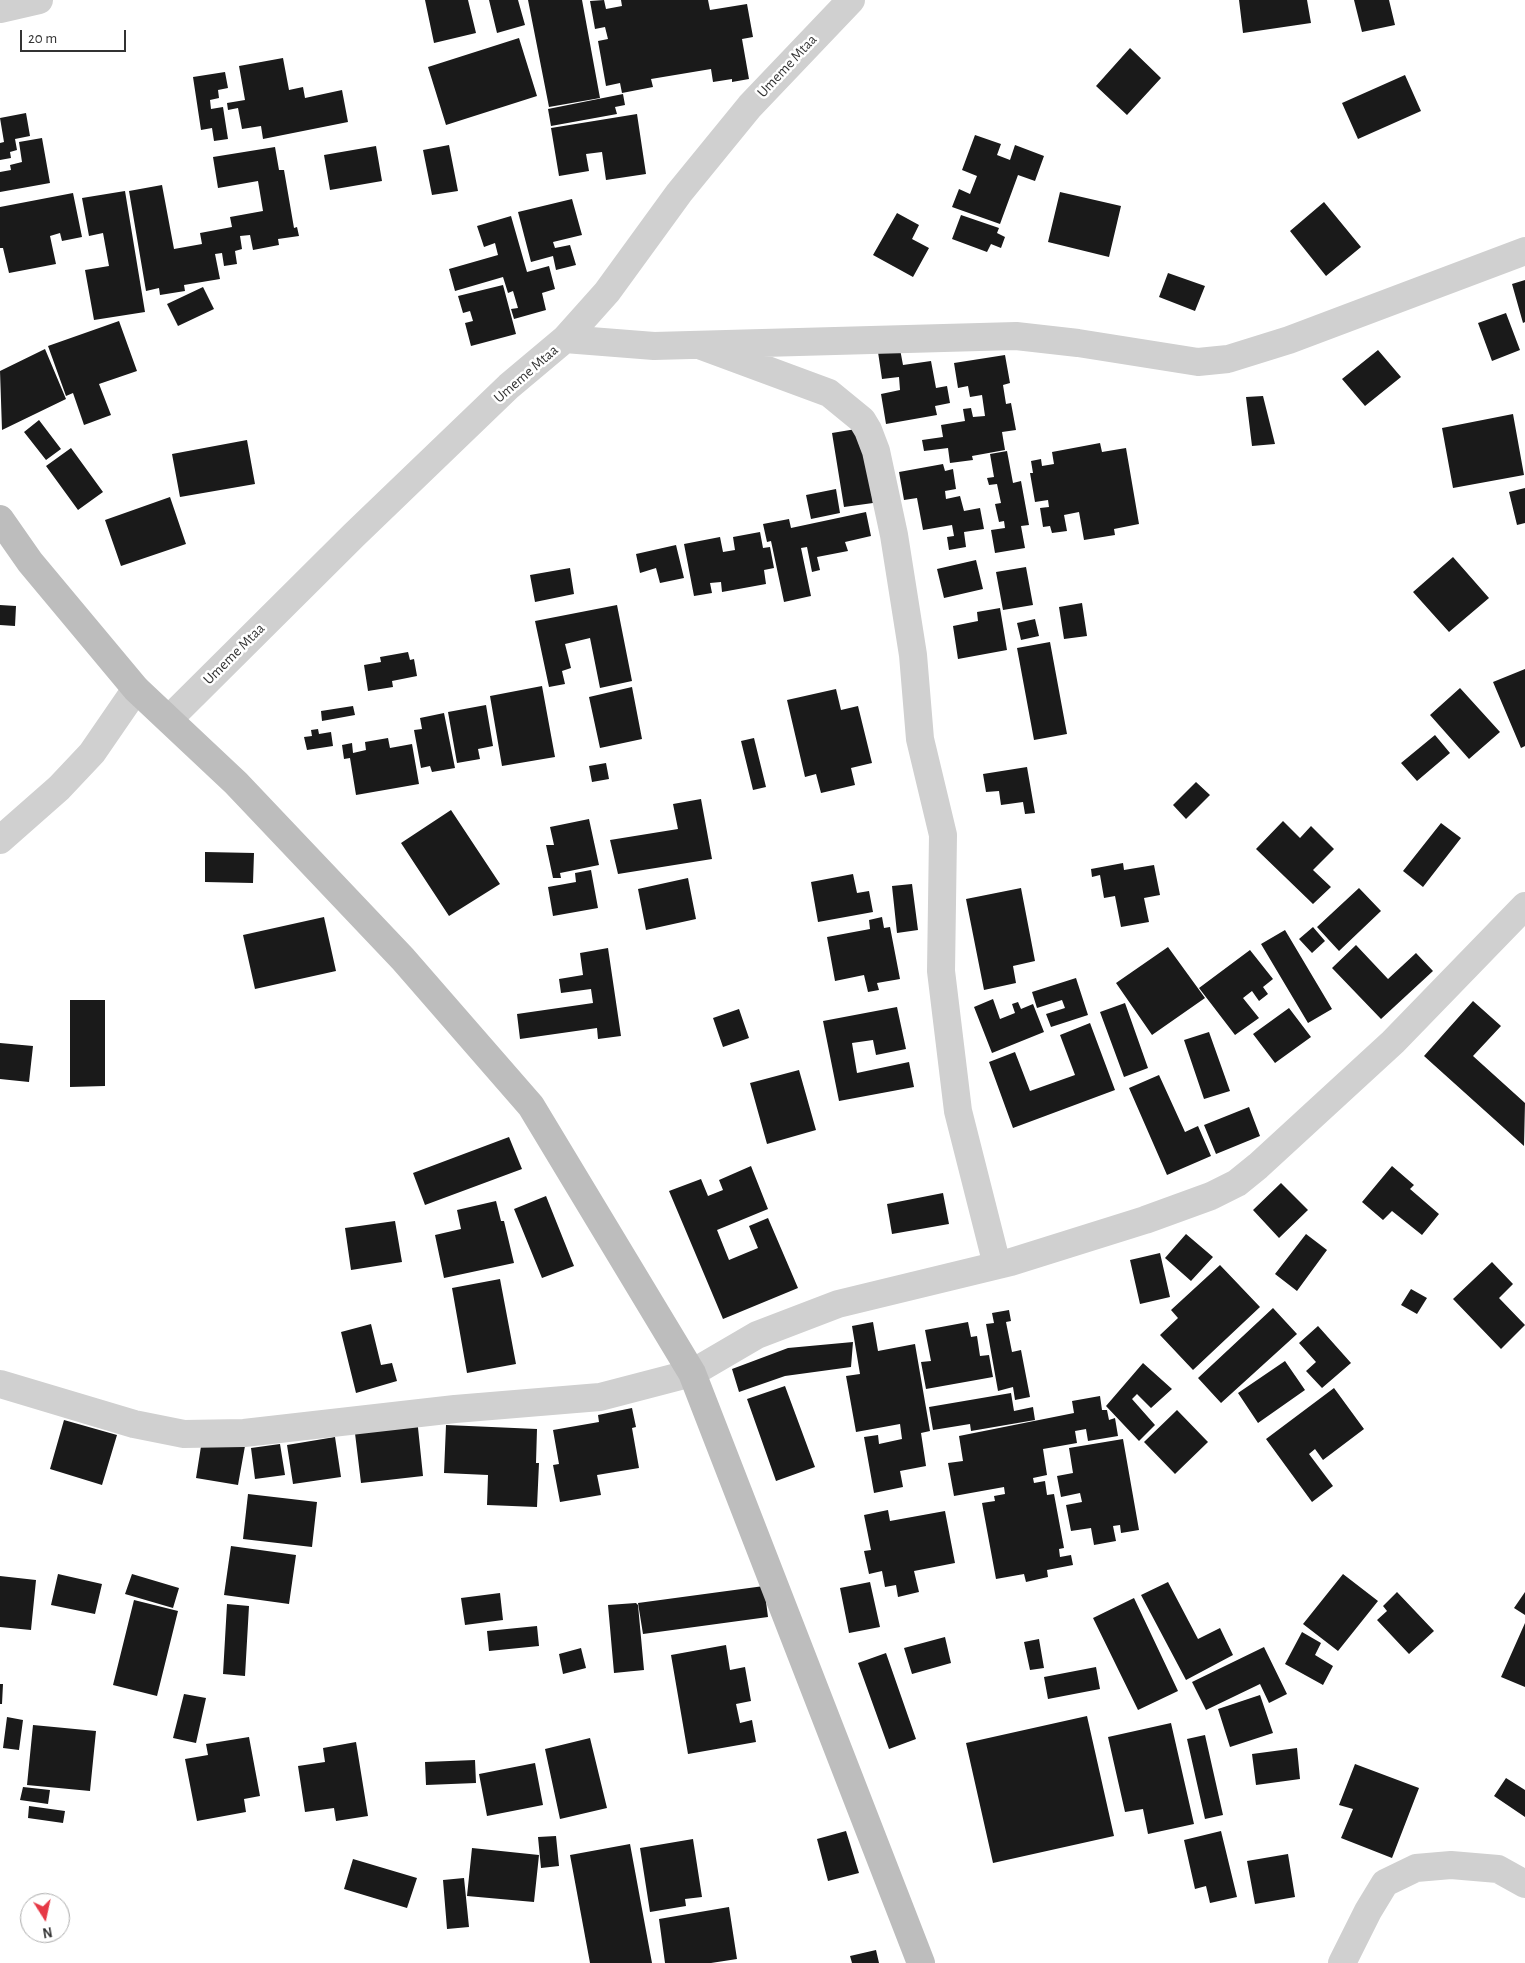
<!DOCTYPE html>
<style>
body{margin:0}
#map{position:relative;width:1525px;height:1963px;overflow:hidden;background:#fff;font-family:"Alegreya Sans",sans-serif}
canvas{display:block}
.north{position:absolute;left:20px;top:1893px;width:50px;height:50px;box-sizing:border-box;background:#fff;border:1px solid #adadad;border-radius:50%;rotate:170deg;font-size:14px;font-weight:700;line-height:20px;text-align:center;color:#333}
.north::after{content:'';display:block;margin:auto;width:18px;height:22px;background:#e63946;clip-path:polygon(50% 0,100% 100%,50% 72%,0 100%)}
.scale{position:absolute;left:20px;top:30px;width:106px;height:22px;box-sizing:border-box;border:2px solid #333;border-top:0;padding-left:6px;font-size:15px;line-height:18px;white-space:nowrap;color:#333;-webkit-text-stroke:4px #fff;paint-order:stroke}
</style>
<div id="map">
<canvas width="1525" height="1963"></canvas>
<div class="north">N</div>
<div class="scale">20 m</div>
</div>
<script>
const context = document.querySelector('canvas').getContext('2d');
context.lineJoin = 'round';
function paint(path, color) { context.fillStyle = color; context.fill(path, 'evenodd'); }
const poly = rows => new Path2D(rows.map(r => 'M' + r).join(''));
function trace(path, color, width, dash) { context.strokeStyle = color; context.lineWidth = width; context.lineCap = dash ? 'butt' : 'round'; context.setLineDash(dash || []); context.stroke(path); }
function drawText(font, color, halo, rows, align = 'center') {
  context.font = font + ' "Alegreya Sans",sans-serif'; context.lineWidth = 5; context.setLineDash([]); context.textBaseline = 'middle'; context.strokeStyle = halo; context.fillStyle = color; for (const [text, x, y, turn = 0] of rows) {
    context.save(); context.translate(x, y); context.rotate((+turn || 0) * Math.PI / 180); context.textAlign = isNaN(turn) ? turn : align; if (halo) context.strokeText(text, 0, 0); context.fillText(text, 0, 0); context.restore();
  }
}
paint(poly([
 [425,0,468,0,476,33,434,43],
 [489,0,518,0,525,25,497,33],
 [528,0,582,0,600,98,549,107],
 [604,0,606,9,622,6,621,0,708,0,710,10,747,4,753,37,742,39,749,79,732,82,732,79,713,82,711,69,651,79,653,87,622,93,620,83,606,86,598,41,608,39,605,27,595,29,590,1],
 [1239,0,1307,0,1311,23,1243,33],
 [1354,0,1389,0,1395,25,1362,32],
 [519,38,537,96,446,125,428,67],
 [1130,48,1161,78,1127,115,1096,86],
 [283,58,289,90,303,87,305,98,342,90,348,122,263,139,261,126,242,129,238,108,228,110,227,103,245,100,239,66],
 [225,72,228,88,218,90,219,98,210,100,211,109,223,107,228,139,214,141,212,128,201,130,193,77],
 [1405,75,1421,111,1358,139,1342,103],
 [623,94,625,105,615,107,617,114,551,126,548,109],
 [26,113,30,136,15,139,17,150,10,152,11,158,0,160,0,143,4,142,0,118],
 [637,114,646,174,606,180,602,152,586,154,589,171,559,176,551,128],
 [975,135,1001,144,997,155,1010,160,1015,145,1044,156,1035,181,1018,175,1000,224,952,207,959,189,970,194,977,176,962,170],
 [42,138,50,183,0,192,0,172,11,170,10,165,22,162,19,142],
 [449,145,458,191,432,195,423,150],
 [376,146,382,181,330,190,324,155],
 [275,147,279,170,284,170,294,228,297,227,299,236,278,239,279,245,253,250,250,235,240,236,242,249,235,251,237,264,224,266,222,253,215,254,220,279,184,285,185,291,160,295,159,288,146,291,129,191,162,185,174,249,202,244,200,233,232,227,230,217,263,211,258,181,218,188,213,157],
 [125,191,145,312,94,320,85,270,109,266,103,233,89,236,82,198],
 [1060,192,1121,206,1109,257,1048,242],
 [73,193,82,237,62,241,60,233,50,236,56,264,9,273,3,248,0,248,0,207],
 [572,199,582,235,553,242,555,248,570,245,576,265,556,270,553,256,531,262,518,212],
 [1324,202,1361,247,1326,276,1290,231],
 [897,213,919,225,912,239,929,248,913,277,873,255],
 [961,215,999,228,997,233,1005,237,1001,248,991,244,987,252,952,239],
 [511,216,527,272,549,266,555,289,542,293,546,310,514,319,511,309,518,308,513,291,508,293,503,277,455,291,449,269,498,255,495,243,484,247,477,226],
 [1168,273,1205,286,1195,311,1159,297],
 [1525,280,1525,322,1523,323,1512,284],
 [503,285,516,334,471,346,465,323,473,321,470,311,463,313,458,296],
 [203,287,214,309,178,326,167,304],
 [1506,313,1520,350,1492,361,1478,323],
 [119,321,137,371,99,384,111,415,84,425,73,393,66,396,48,346],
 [45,349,66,399,2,430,0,371],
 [900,349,903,365,931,361,936,388,947,386,950,403,935,406,937,415,886,424,881,394,900,390,899,377,882,379,878,352],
 [1378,350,1401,377,1365,406,1342,379],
 [1005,355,1010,383,1003,385,1006,404,1011,403,1016,430,1002,432,1005,450,972,456,973,460,950,463,948,448,924,451,922,440,943,437,941,425,965,421,963,409,971,408,973,417,985,416,982,395,970,397,968,386,958,388,954,363],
 [1263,396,1275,444,1252,446,1246,397],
 [1513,414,1524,475,1453,488,1442,428],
 [39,420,61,449,46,460,24,432],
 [862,428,873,503,844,507,832,433],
 [247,440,255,484,180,497,172,454],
 [1100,443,1102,452,1126,448,1139,524,1114,529,1115,535,1084,540,1079,512,1064,515,1067,531,1052,533,1050,526,1043,527,1040,508,1049,507,1048,500,1035,502,1030,473,1033,473,1031,461,1041,459,1042,466,1054,464,1052,452],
 [71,448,103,492,78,510,46,466],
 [1007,451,1013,483,1021,481,1029,525,1021,526,1025,548,995,553,991,530,1005,528,1004,521,999,522,995,504,1001,503,997,484,989,485,987,478,994,477,990,454],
 [943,464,945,471,953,469,956,489,945,491,946,499,960,496,964,511,980,508,984,529,964,532,966,547,949,550,947,537,954,536,952,525,923,530,917,498,904,500,899,472],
 [1525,488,1525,523,1517,525,1509,492],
 [836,489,840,513,811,519,806,495],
 [170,497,186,544,121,566,105,520],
 [866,512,871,536,845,542,848,551,817,557,820,570,812,572,807,547,801,548,811,596,784,602,771,541,767,542,763,524,789,519,791,528],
 [760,532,763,548,770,547,774,568,764,570,766,584,722,592,721,582,710,583,712,593,694,596,684,544,720,537,723,552,735,550,733,537],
 [676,545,684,578,660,583,656,568,640,573,636,554],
 [1453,557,1489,598,1449,632,1413,592],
 [976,560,983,589,944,598,937,569],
 [1026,567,1033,605,1003,610,996,572],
 [570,568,574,594,535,602,530,575],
 [1082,603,1087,636,1064,639,1059,607],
 [0,605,16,606,15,626,0,625],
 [617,605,632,681,600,688,590,638,565,644,571,668,562,671,565,684,549,687,535,621],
 [1000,608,1007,650,958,659,953,626,978,621,977,612],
 [1035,619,1039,636,1021,640,1017,623],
 [1050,642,1067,734,1034,740,1017,648],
 [408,652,410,660,414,659,417,676,392,681,393,687,368,691,364,665,381,662,380,657],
 [1525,669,1525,746,1521,748,1493,682],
 [542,686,555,757,502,766,490,696],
 [632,687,642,739,600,748,589,697],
 [1460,688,1500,732,1469,759,1430,715],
 [836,689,841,710,858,706,872,763,851,768,855,785,821,793,816,774,805,777,787,700],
 [486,705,493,746,478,749,480,759,457,763,448,712],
 [353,706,355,715,322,721,321,711],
 [444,713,455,768,432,772,430,766,421,768,414,730,422,729,420,718],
 [318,729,319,734,331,732,333,746,307,750,304,737,312,736,311,730],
 [1435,735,1450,753,1417,781,1401,763],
 [388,738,390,748,412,744,419,784,356,795,350,758,344,759,342,745,352,743,353,753,366,750,365,742],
 [754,738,766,787,753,790,741,741],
 [606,763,609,779,592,782,589,766],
 [1027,767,1035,813,1025,814,1023,802,1001,805,999,791,986,792,983,774],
 [1196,782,1210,795,1186,819,1173,805],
 [701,799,712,859,618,874,610,840,678,829,673,804],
 [451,810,500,884,449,916,401,843],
 [589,819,599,865,560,873,561,878,553,878,546,845,554,845,550,827],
 [1283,821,1300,838,1311,826,1334,849,1313,870,1331,887,1313,904,1256,849],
 [1441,823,1461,838,1423,887,1403,871],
 [205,852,254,853,253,883,205,882],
 [1123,863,1124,870,1154,865,1160,895,1144,898,1149,922,1121,927,1115,896,1104,898,1100,875,1092,877,1091,869],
 [591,870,598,908,553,916,548,887,576,882,575,873],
 [853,874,857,893,869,891,873,912,818,922,811,882],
 [688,878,696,919,646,930,638,889],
 [912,884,918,930,897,933,892,886],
 [1021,888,1035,961,1013,966,1016,983,984,990,966,899],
 [1359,888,1381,911,1339,951,1317,927],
 [324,917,336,971,255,989,243,935],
 [882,917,884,928,890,927,900,979,877,983,879,990,868,992,864,975,835,981,827,937,870,929,869,920],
 [1313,927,1325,941,1312,953,1299,939],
 [1285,930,1332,1009,1308,1023,1261,944],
 [1356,945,1388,979,1416,953,1433,971,1381,1019,1332,968],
 [1168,947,1205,998,1152,1035,1116,983],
 [608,948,621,1036,598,1039,597,1028,520,1039,517,1014,593,1003,591,989,561,993,559,979,583,975,580,953],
 [1250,950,1273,979,1263,987,1268,994,1259,1001,1252,991,1243,998,1259,1018,1235,1035,1199,988],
 [1076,978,1088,1015,1051,1027,1046,1014,1065,1008,1062,1000,1037,1008,1032,992],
 [993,999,1000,1019,1015,1013,1012,1004,1018,1002,1021,1009,1033,1004,1044,1032,992,1053,974,1007],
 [70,1000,105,1000,105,1086,70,1087],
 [1473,1001,1501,1026,1473,1056,1525,1103,1524,1146,1424,1056],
 [1125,1003,1148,1068,1124,1077,1100,1012],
 [897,1007,906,1049,876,1055,873,1040,852,1043,857,1073,909,1062,914,1087,839,1101,823,1021],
 [1289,1008,1311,1037,1275,1063,1253,1034],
 [739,1009,749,1038,723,1047,713,1018],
 [1090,1023,1115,1090,1013,1128,989,1062,1015,1052,1030,1091,1075,1075,1060,1035],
 [1209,1032,1230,1091,1204,1099,1184,1040],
 [0,1043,33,1046,29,1082,0,1079],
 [799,1070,816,1130,767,1144,750,1083],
 [1159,1075,1185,1132,1198,1126,1211,1156,1167,1175,1129,1088],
 [1249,1107,1260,1136,1216,1154,1204,1125],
 [509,1137,522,1169,425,1205,413,1173],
 [751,1166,768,1209,717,1230,729,1260,758,1248,749,1226,768,1218,798,1288,723,1319,669,1191,701,1179,708,1196,723,1190,719,1180],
 [1392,1166,1414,1185,1410,1189,1439,1214,1422,1235,1392,1211,1383,1220,1362,1202],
 [1281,1183,1308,1210,1279,1238,1253,1210],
 [943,1193,949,1224,892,1234,887,1204],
 [546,1196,574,1266,542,1278,514,1209],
 [496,1201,501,1221,504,1221,514,1263,444,1278,435,1235,461,1229,457,1210],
 [395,1221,402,1262,351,1270,345,1228],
 [1186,1234,1213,1257,1191,1281,1165,1258],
 [1306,1234,1327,1250,1297,1291,1275,1274],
 [1160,1253,1170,1297,1140,1304,1130,1260],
 [1492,1262,1513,1284,1499,1298,1525,1325,1501,1349,1453,1299],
 [1220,1265,1260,1307,1193,1370,1160,1335,1178,1318,1171,1310],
 [500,1279,516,1364,467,1373,452,1288],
 [1411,1289,1427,1298,1417,1314,1401,1305],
 [1273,1308,1297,1334,1221,1403,1198,1378],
 [1009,1310,1011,1321,1006,1322,1012,1352,1021,1350,1030,1397,1015,1400,1013,1387,998,1391,986,1324,994,1323,992,1313],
 [873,1322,878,1351,915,1344,930,1431,921,1433,926,1466,900,1471,903,1487,874,1493,864,1437,878,1435,879,1444,902,1439,900,1424,856,1432,846,1376,860,1374,852,1326],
 [968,1322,971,1337,977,1336,980,1356,989,1355,993,1377,926,1389,921,1362,931,1361,925,1330],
 [371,1324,381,1365,392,1363,397,1381,356,1393,341,1332],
 [1318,1326,1351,1363,1322,1388,1306,1371,1316,1362,1299,1343],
 [853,1342,851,1367,785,1376,739,1392,732,1369,788,1348],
 [1285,1361,1305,1390,1258,1423,1238,1393],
 [1143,1363,1172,1389,1151,1408,1137,1394,1132,1399,1155,1425,1139,1441,1106,1406],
 [785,1386,815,1467,776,1481,747,1399],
 [1334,1388,1364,1429,1323,1460,1315,1449,1309,1454,1333,1486,1312,1502,1266,1439],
 [1011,1393,1014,1411,1033,1407,1035,1420,971,1431,970,1424,933,1430,929,1407],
 [1100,1396,1102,1410,1107,1410,1109,1420,1115,1418,1118,1436,1088,1441,1086,1429,1075,1431,1077,1443,1043,1449,1047,1475,1033,1478,1034,1483,1045,1481,1047,1495,1054,1494,1064,1548,1059,1549,1060,1557,1071,1555,1073,1565,1047,1570,1048,1577,1026,1582,1024,1574,996,1579,982,1503,995,1501,994,1496,1005,1494,1004,1487,954,1496,948,1463,963,1461,959,1436,1074,1413,1072,1401],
 [632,1408,636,1427,632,1428,639,1468,597,1475,601,1495,560,1502,553,1465,559,1464,553,1430,599,1422,598,1415],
 [1177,1410,1208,1442,1175,1474,1144,1442],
 [417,1418,423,1476,361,1483,354,1425],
 [64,1420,117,1435,102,1485,50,1469],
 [446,1425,537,1429,536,1463,539,1463,537,1507,487,1505,488,1475,444,1473],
 [335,1437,341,1477,293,1484,287,1445],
 [1123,1439,1139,1530,1121,1533,1120,1525,1113,1526,1116,1541,1094,1545,1091,1528,1071,1531,1066,1505,1082,1502,1080,1493,1061,1497,1057,1476,1073,1473,1069,1448],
 [202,1440,245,1446,238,1485,196,1478],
 [280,1444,285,1475,255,1479,251,1448],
 [248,1494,317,1502,312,1547,243,1539],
 [888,1510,890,1521,945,1511,955,1563,914,1571,919,1592,898,1597,896,1585,885,1587,882,1571,869,1574,864,1551,871,1550,864,1515],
 [231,1546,296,1555,289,1604,224,1595],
 [58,1574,102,1584,95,1614,51,1605],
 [132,1574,179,1588,173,1608,125,1594],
 [1343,1574,1378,1601,1338,1651,1303,1624],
 [0,1576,36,1580,31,1630,0,1627],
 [870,1582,880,1627,849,1633,840,1588],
 [1168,1582,1198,1639,1220,1628,1233,1655,1186,1680,1141,1595],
 [764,1586,768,1617,643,1634,638,1603],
 [1397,1592,1434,1631,1409,1654,1377,1620,1387,1611,1383,1606],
 [1525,1592,1525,1615,1514,1608],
 [500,1593,503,1620,465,1625,461,1598],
 [1134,1598,1178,1691,1138,1710,1093,1618],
 [134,1600,178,1611,157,1696,113,1685],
 [636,1603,638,1605,644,1670,614,1673,608,1605],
 [227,1604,249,1606,245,1676,223,1674],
 [1525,1623,1525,1687,1501,1677],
 [537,1626,539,1646,489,1651,487,1631],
 [1302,1632,1321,1643,1315,1655,1333,1666,1323,1685,1285,1664],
 [945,1637,951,1663,912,1674,904,1648],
 [1039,1639,1044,1668,1030,1670,1024,1642],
 [726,1645,730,1670,745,1667,751,1701,736,1704,740,1723,752,1720,756,1742,688,1754,671,1655],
 [1264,1647,1287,1694,1269,1703,1260,1684,1206,1710,1192,1682],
 [581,1648,586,1668,563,1674,559,1654],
 [886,1653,916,1739,889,1749,858,1663],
 [1096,1667,1100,1689,1048,1699,1044,1677],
 [0,1684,3,1684,2,1704,0,1704],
 [184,1694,206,1698,196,1743,173,1738],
 [1260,1695,1273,1733,1230,1747,1218,1709],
 [1087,1716,1114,1836,993,1863,966,1743],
 [7,1717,23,1720,19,1750,3,1748],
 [1171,1723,1194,1824,1148,1834,1143,1809,1125,1812,1108,1737],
 [33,1725,96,1731,90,1791,27,1785],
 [1205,1735,1223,1815,1205,1819,1187,1739],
 [249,1737,260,1796,244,1799,246,1812,197,1821,185,1759,208,1755,206,1744],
 [590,1738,607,1808,560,1819,545,1749],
 [356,1742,368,1816,336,1821,334,1808,305,1812,298,1766,325,1762,323,1748],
 [1297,1748,1300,1779,1256,1785,1252,1754],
 [475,1760,476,1783,426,1785,425,1762],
 [535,1763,543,1805,487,1816,479,1774],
 [1355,1764,1419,1788,1392,1858,1341,1838,1353,1809,1339,1805],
 [1506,1778,1525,1790,1525,1817,1494,1796],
 [23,1787,50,1790,48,1804,20,1800],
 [29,1806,65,1811,63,1823,28,1818],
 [846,1831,859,1873,828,1881,817,1839],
 [1221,1831,1237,1897,1210,1903,1206,1886,1195,1889,1184,1840],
 [556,1836,559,1866,541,1868,538,1837],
 [693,1839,702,1897,685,1899,686,1906,650,1912,640,1848],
 [630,1844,652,1963,590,1963,570,1855],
 [472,1848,539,1855,534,1902,467,1896],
 [1288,1854,1295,1897,1255,1904,1247,1861],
 [353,1859,417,1878,407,1908,344,1889],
 [464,1878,469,1927,447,1929,443,1880],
 [729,1907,737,1959,711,1963,665,1963,659,1919],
 [876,1950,879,1963,852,1963,850,1956]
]), '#1a1a1a');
trace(poly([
 [0,9,39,0],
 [565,339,654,346,1016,336,1078,343,1198,362,1228,359,1289,340,1525,251],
 [702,346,829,393,862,420,868,430,876,451,894,535,913,655,920,739,943,835,941,971,958,1111,997,1265],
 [169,719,354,535,509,386,565,339,607,292,679,193,750,106,851,0],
 [0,840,59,788,92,753,136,689],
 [0,1384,134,1424,184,1434,244,1433,455,1409,600,1397,692,1373,757,1335,838,1304,1011,1262,1145,1220,1211,1196,1237,1183,1258,1166,1393,1042,1525,906],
 [1342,1963,1368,1911,1385,1883,1416,1868,1451,1865,1498,1869,1525,1884]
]), '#d0d0d0', 28);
trace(poly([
 [0,519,30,562,136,689,236,783,403,959,531,1106,692,1373,921,1963]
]), '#bdbdbd', 28);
drawText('15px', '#333', '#fff', [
 ["Umeme Mtaa",787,66,-47],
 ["Umeme Mtaa",526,374,-41],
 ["Umeme Mtaa",234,654,-45]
]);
</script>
